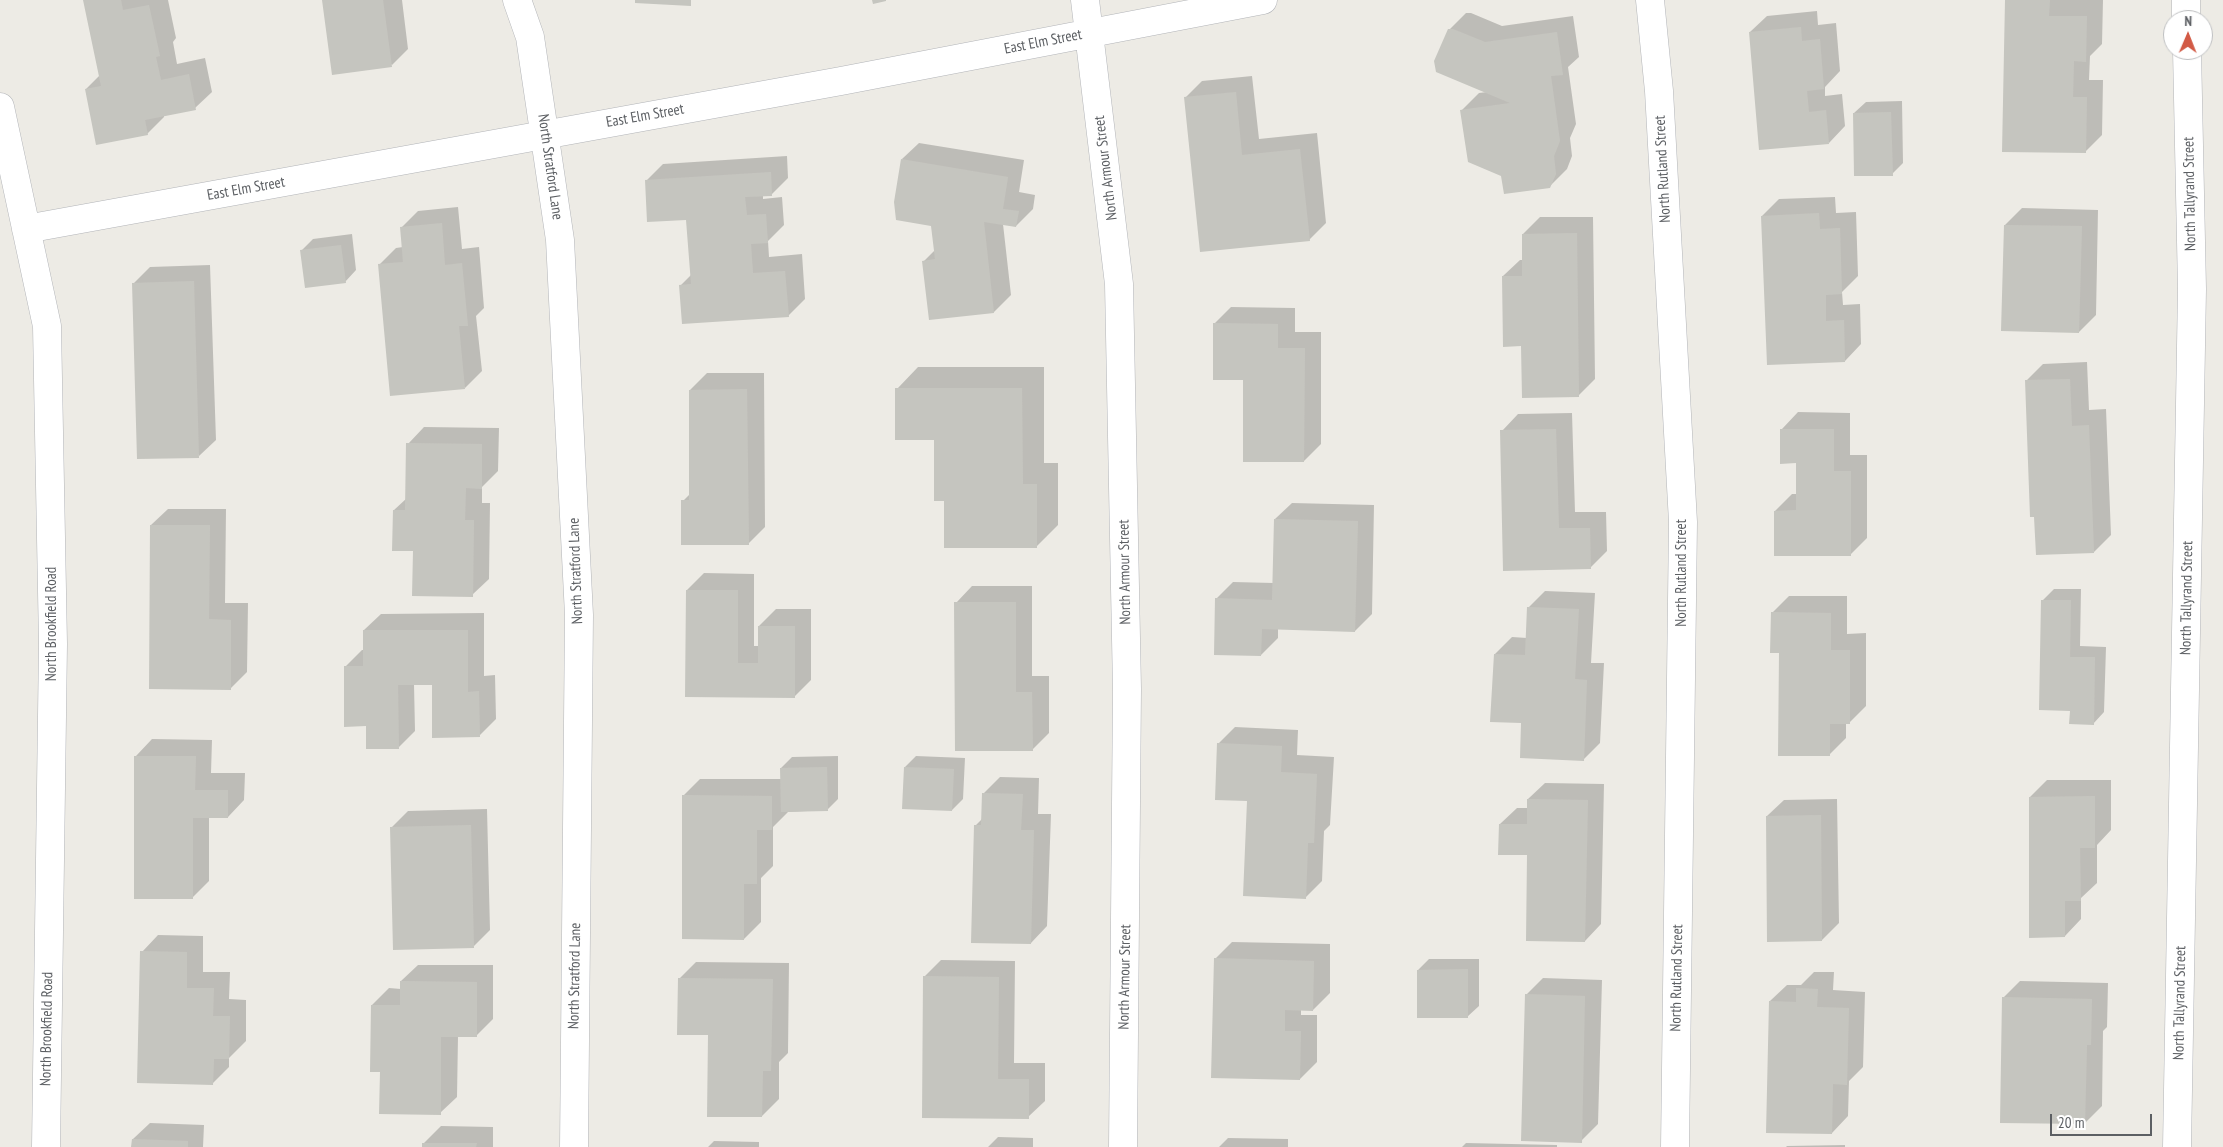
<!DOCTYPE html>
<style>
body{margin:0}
#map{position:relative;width:2223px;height:1147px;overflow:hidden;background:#edebe5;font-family:"PT Sans Narrow",sans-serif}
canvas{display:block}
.north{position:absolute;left:2163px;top:10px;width:50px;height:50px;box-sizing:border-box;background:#fff;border:1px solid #bebfc1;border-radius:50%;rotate:1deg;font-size:14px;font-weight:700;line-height:20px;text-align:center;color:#5c5f63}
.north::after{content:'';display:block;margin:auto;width:18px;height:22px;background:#d25a45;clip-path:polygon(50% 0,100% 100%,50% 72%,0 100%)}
.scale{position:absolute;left:2050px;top:1114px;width:102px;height:22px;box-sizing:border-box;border:2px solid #5c5f63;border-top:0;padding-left:6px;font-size:15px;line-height:18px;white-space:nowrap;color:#5c5f63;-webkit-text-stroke:4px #fff;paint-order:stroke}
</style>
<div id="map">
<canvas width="2223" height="1147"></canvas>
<div class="north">N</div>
<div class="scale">20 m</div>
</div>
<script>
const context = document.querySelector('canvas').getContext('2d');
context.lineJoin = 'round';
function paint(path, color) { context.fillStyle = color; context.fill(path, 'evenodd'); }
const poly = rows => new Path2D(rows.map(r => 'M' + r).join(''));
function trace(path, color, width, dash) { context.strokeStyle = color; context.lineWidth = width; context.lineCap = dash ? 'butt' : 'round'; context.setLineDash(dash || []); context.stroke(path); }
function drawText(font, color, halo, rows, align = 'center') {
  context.font = font + ' "PT Sans Narrow",sans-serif'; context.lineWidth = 5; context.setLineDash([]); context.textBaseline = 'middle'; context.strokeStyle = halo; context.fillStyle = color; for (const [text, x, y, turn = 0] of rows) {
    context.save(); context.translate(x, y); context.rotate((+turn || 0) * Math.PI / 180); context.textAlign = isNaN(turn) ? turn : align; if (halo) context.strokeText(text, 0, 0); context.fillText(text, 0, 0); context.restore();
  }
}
paint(poly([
 [85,0,168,0,176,38,173,42,177,64,205,58,212,92,195,108,164,115,164,117,147,134,86,89,100,75],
 [324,0,402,0,408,49,392,65],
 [2006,0,2103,0,2102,44,2090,56,2089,80,2103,80,2102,135,2085,152],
 [1817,11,1818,25,1836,23,1840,71,1825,87,1825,96,1842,94,1845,126,1829,143,1750,32,1767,16],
 [1466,13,1471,13,1502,26,1573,16,1579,57,1568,67,1576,124,1570,138,1572,156,1567,169,1549,187,1502,175,1462,110,1479,93,1487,92,1449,30],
 [1252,76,1259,139,1317,133,1326,223,1309,240,1186,97,1202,81],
 [1902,101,1903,163,1892,174,1854,113,1866,102],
 [919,143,1024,160,1019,192,1035,195,1033,209,1016,226,1003,224,1011,295,994,312,930,318,924,261,935,250,932,225,902,159],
 [787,156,788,178,772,194,763,195,763,199,782,197,784,225,768,241,769,257,802,254,805,299,788,316,680,286,691,275,687,218,646,181,663,164],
 [1835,197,1836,213,1856,212,1858,276,1842,292,1843,305,1860,304,1861,344,1845,361,1762,216,1779,199],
 [458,207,462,249,479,247,484,308,476,316,482,371,465,388,379,265,396,248,403,247,401,228,418,211],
 [2022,208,2098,210,2096,315,2079,332,2005,225],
 [1540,217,1593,217,1595,379,1578,396,1503,276,1520,260,1523,260,1523,234],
 [352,234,356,270,345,282,302,250,313,239],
 [210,265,216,440,199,456,133,284,150,267],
 [1231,307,1295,308,1295,332,1321,332,1321,444,1304,461,1244,379,1214,324],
 [2087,362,2089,410,2106,409,2111,535,2094,552,2026,381,2043,364],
 [918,367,1044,367,1044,463,1058,463,1058,525,1036,547,945,500,935,439,897,389],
 [707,373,764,373,765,527,748,544,683,501,691,493,690,390],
 [1798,412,1850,413,1850,455,1867,455,1867,538,1850,555,1775,511,1792,494,1797,494,1797,462,1782,429],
 [1572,413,1575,512,1606,512,1607,551,1590,568,1504,570,1502,431,1518,414],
 [424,427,499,428,498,471,482,487,482,503,490,503,489,579,472,595,414,550,394,510,407,498,408,444],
 [1292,503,1374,505,1372,614,1355,631,1278,628,1278,638,1261,655,1216,599,1233,582,1274,583,1275,519],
 [168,509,226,509,225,603,248,603,247,672,230,689,151,525],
 [704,573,754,574,754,646,759,646,759,626,776,609,811,609,811,680,794,697,686,696,687,590],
 [972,586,1032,586,1032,676,1049,676,1049,733,1032,750,956,603],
 [2054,589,2081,589,2080,646,2106,647,2104,712,2093,724,2071,710,2043,600],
 [1545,591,1595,593,1591,663,1604,663,1600,743,1583,760,1523,722,1495,654,1512,637,1527,638,1528,608],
 [1789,596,1847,596,1847,634,1866,633,1866,706,1849,723,1846,723,1846,738,1829,755,1780,652,1772,613],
 [484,613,484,676,495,675,496,719,479,736,434,684,414,684,415,731,398,748,367,725,345,667,362,650,364,650,364,630,381,614],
 [1235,727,1298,730,1297,755,1334,757,1330,825,1324,831,1322,881,1305,898,1218,744],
 [152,739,212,740,211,773,245,773,244,800,228,817,209,817,209,881,192,898,136,756],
 [838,756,838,799,827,810,788,812,773,827,773,866,761,878,761,922,744,939,683,796,700,779,781,779,781,768,792,757],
 [916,756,965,758,963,799,952,810,905,767],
 [1000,777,1039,778,1038,814,1051,814,1047,926,1031,943,976,825,982,819,983,794],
 [2047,780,2111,780,2111,830,2097,845,2097,883,2081,898,2081,919,2065,936,2030,797],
 [1545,783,1604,784,1601,924,1585,941,1528,854,1500,824,1517,808,1528,808,1528,799],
 [1837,799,1839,923,1822,940,1767,816,1784,800],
 [487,809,490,930,474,946,391,828,408,811],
 [158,935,203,936,203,972,230,972,229,999,246,1000,246,1041,229,1058,229,1067,212,1084,142,952],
 [1232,942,1330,944,1330,993,1313,1010,1301,1009,1301,1015,1317,1015,1317,1062,1300,1079,1215,959],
 [1429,959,1479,959,1479,1006,1467,1017,1418,970],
 [941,960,1015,961,1014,1063,1045,1063,1045,1101,1028,1117,924,1117,924,977],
 [696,962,789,963,788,1053,779,1062,779,1099,762,1116,709,1034,679,979],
 [418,965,493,965,493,1019,476,1036,458,1036,457,1097,440,1113,381,1071,372,1005,389,988,401,989,401,981],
 [1814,972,1834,972,1833,990,1865,992,1863,1067,1849,1081,1848,1116,1832,1133,1770,1001,1787,985,1801,985],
 [1543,978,1602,980,1598,1124,1581,1141,1526,995],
 [2020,981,2108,983,2107,1027,2103,1031,2102,1106,2085,1123,2003,998],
 [150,1123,204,1125,203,1147,133,1147,133,1139],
 [441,1126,493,1127,493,1147,424,1147,424,1143],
 [998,1137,1033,1138,1033,1147,988,1147],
 [1228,1138,1288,1139,1288,1147,1219,1147],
 [714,1141,759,1142,759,1147,708,1147],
 [1466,1143,1557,1145,1557,1147,1462,1147],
 [1845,1145,1845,1147,1786,1147,1787,1146]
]), '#0003');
paint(poly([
 [83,0,121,0,123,10,149,5,160,56,156,57,161,80,189,74,196,110,145,120,148,135,96,145,85,89,101,86],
 [322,0,383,0,392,67,332,75],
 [635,0,691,0,691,6,635,3],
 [872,0,886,0,886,1,873,4],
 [2005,0,2050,0,2049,16,2087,16,2086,62,2074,61,2073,97,2087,97,2086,153,2002,152],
 [1801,27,1802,41,1820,39,1824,89,1807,91,1809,112,1826,110,1829,144,1759,150,1749,32],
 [1448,29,1453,29,1485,42,1557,32,1563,75,1551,76,1560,141,1554,156,1556,174,1550,188,1504,194,1501,176,1468,162,1460,110,1510,103,1436,72,1434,61],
 [1236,92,1242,155,1300,149,1310,241,1200,252,1184,97],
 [1891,112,1893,176,1854,176,1853,113],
 [901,159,1008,177,1003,209,1019,211,1016,227,984,222,994,313,929,320,922,261,935,259,931,226,896,220,894,202],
 [771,172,772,196,745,197,747,215,766,214,768,243,751,244,753,273,785,271,789,317,682,324,679,285,691,284,686,220,647,222,645,180],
 [1819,213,1820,229,1840,228,1842,294,1826,295,1826,321,1844,320,1845,362,1767,365,1761,216],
 [442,223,445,265,462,263,468,326,459,326,465,389,390,396,378,264,403,262,400,227],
 [2004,225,2082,226,2079,333,2001,331],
 [1577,233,1579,397,1522,398,1521,346,1503,347,1502,276,1522,276,1522,234],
 [341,245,346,283,305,288,300,250],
 [194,281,199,458,137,459,132,283],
 [1213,323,1278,324,1278,348,1305,348,1304,462,1243,462,1243,380,1213,380],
 [2070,379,2072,426,2089,425,2094,553,2036,555,2034,517,2030,517,2025,380],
 [895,388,1022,388,1023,484,1037,484,1037,548,944,548,944,501,934,501,934,440,895,440],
 [747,389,749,545,681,545,681,500,689,500,689,390],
 [1556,429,1559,528,1590,528,1591,569,1503,571,1500,430],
 [1780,429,1834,429,1834,471,1851,471,1851,556,1774,556,1774,511,1796,510,1796,463,1780,464],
 [406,443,482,444,482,489,466,488,465,520,474,520,473,597,412,596,413,551,392,551,393,510,405,510],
 [1274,519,1358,521,1355,632,1262,629,1261,656,1214,655,1215,598,1272,600],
 [150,525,210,525,209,619,231,620,231,690,149,689],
 [686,590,738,590,738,663,758,663,758,626,795,626,795,698,685,697],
 [2041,600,2071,600,2070,657,2095,657,2094,725,2069,724,2070,711,2039,710],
 [954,602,1016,602,1016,692,1032,692,1033,751,955,751],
 [1527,607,1579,609,1575,679,1587,680,1584,761,1520,758,1521,723,1490,722,1494,654,1525,655],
 [1771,612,1831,613,1831,650,1850,650,1850,724,1830,724,1830,756,1778,756,1779,653,1770,653],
 [363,630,468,630,468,692,479,691,480,737,432,738,432,685,398,685,399,749,366,749,366,726,344,727,344,666,363,666],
 [1217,743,1282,746,1281,772,1317,774,1314,843,1308,843,1306,899,1243,896,1247,801,1215,800],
 [134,756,196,756,195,790,228,790,228,818,193,818,193,899,134,899],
 [827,767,828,811,781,812,780,768],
 [904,767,954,769,952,811,902,809],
 [982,793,1023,794,1021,830,1034,830,1031,944,971,943,974,825,981,825],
 [682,795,772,796,772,830,757,830,757,884,744,884,744,940,682,939],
 [2095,796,2095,848,2080,848,2081,901,2065,901,2065,937,2029,938,2029,797],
 [1527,799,1588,800,1585,942,1526,941,1527,855,1498,855,1499,824,1527,824],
 [1821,815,1822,941,1767,942,1766,816],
 [471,825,474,948,393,950,390,827],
 [140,951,187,952,187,988,214,988,213,1016,230,1016,229,1059,214,1059,213,1085,137,1083],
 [1214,958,1314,961,1313,1011,1285,1010,1285,1031,1301,1031,1300,1080,1211,1078],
 [1468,969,1468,1018,1417,1018,1417,970],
 [923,976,999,977,998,1079,1029,1079,1029,1119,922,1118],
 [678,978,773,979,771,1071,763,1071,762,1117,707,1117,708,1035,677,1035],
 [400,981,477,982,477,1037,441,1037,441,1115,379,1114,380,1072,370,1072,371,1005,400,1005],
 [1796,988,1818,989,1817,1007,1849,1008,1847,1085,1833,1084,1832,1134,1766,1133,1769,1001,1796,1002],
 [1525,994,1585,996,1582,1143,1521,1141],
 [2002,997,2092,999,2091,1045,2087,1045,2085,1124,2000,1123],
 [132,1139,188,1141,188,1147,131,1147],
 [422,1143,477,1143,476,1147,422,1147]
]), '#c5c5bf');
const minor = poly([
 [517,0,530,37,560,240,579,615,574,1147],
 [1085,0,1119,284,1127,689,1123,1147],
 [1650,0,1659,91,1683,522,1675,1147],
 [2186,0,2186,20],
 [0,107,47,326,53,644,46,1147],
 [26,229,841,81,1263,0],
 [2177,1147,2192,289,2187,50]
]);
trace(minor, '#b2b4b8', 29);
trace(minor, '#fff', 28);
drawText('15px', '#5c5f63', '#fff', [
 ["East Elm Street",1043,42,-11],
 ["East Elm Street",645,116,-10],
 ["North Stratford Lane",550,167,82],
 ["North Armour Street",1106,168,-97],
 ["North Rutland Street",1663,169,-93],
 ["East Elm Street",246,189,-10],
 ["North Tallyrand Street",2190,194,-91],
 ["North Stratford Lane",576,571,-92],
 ["North Armour Street",1125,572,-91],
 ["North Rutland Street",1682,573,-90],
 ["North Tallyrand Street",2187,598,-89],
 ["North Brookfield Road",52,624,-90],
 ["North Stratford Lane",575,976,-89],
 ["North Armour Street",1125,977,-89],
 ["North Rutland Street",1677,978,-89],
 ["North Tallyrand Street",2180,1003,-89],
 ["North Brookfield Road",47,1029,-89]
]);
</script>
